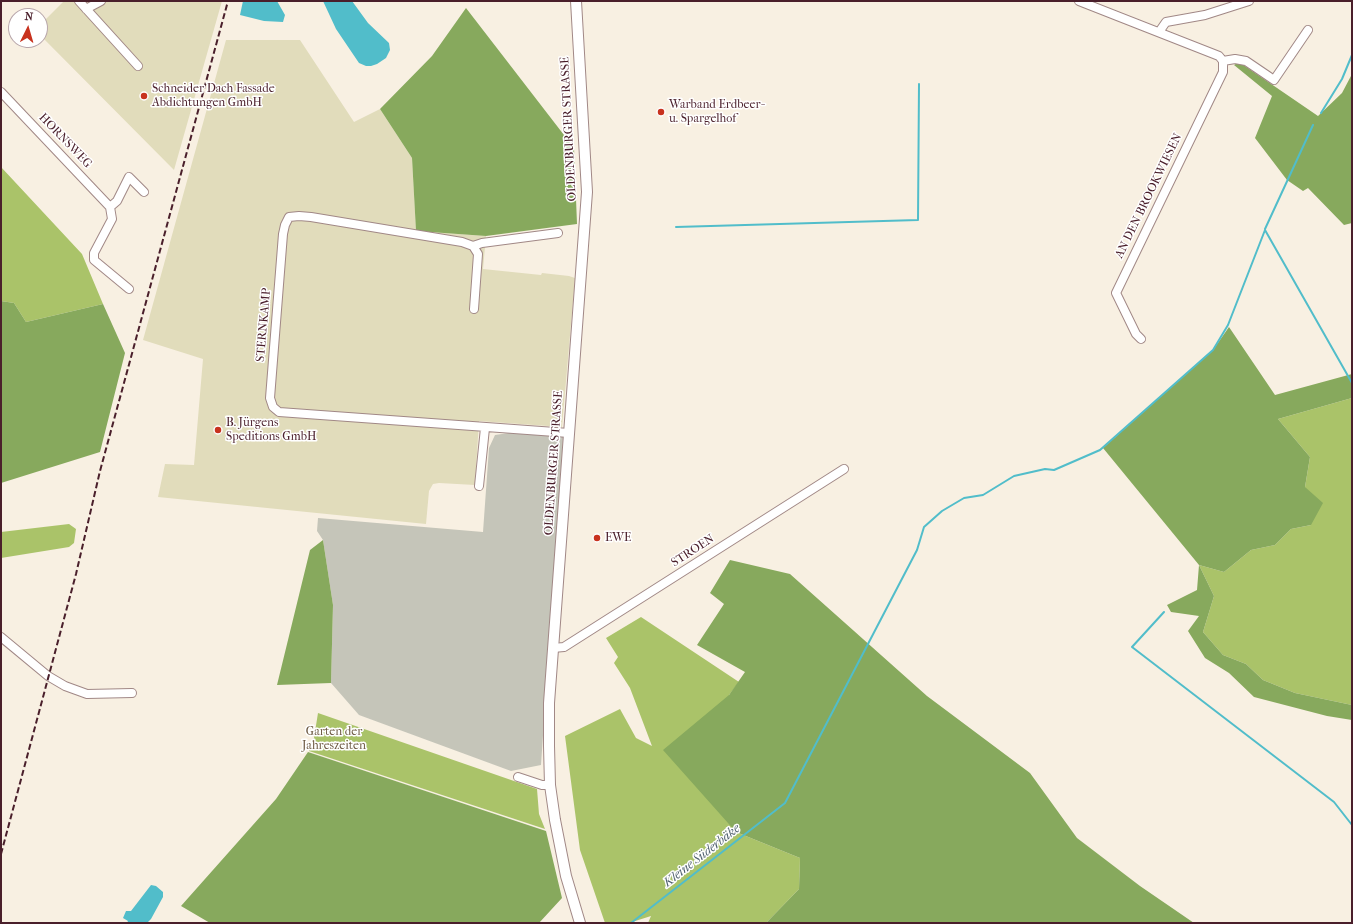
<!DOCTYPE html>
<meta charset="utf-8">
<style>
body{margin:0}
#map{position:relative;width:1353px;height:924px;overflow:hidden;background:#f8f0e2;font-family:"IM FELL French Canon",serif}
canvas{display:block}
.frame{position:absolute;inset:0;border:2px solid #4a1f2b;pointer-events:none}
.north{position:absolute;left:8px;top:8px;width:40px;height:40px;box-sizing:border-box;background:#fff;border:1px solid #b7a5aa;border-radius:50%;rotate:5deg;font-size:11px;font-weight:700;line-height:16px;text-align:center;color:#4a1f2b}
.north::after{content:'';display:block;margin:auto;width:14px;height:18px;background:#c8321e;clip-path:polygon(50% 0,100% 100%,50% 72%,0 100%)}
</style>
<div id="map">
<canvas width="1353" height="924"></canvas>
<div class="frame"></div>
<div class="north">N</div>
</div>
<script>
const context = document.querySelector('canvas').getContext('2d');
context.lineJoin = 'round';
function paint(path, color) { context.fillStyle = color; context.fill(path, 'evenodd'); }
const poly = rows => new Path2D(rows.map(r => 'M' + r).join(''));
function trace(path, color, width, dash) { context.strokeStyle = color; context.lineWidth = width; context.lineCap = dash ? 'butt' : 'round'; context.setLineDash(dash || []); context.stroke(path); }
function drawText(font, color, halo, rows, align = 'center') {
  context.font = font + ' "IM FELL French Canon",serif'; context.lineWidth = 3; context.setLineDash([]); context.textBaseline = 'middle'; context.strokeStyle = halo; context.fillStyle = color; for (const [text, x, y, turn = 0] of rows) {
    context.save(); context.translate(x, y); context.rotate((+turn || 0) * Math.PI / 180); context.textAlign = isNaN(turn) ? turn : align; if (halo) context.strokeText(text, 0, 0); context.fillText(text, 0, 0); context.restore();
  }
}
paint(poly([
 [64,1,222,1,174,170,40,35,40,25],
 [226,40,300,40,354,122,380,109,412,158,416,231,486,236,483,269,541,275,542,273,569,276,575,278,562,427,479,421,475,485,439,483,433,484,429,491,426,524,158,497,165,464,194,465,203,359,143,340]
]), '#e1dcbb');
paint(poly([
 [509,433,563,437,541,765,511,771,359,715,331,683,333,605,323,540,317,531,318,518,483,532,489,448,495,435]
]), '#c5c5b9');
paint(poly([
 [1,167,82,254,103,304,26,322,14,303,1,301],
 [1352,398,1352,705,1295,693,1263,680,1246,664,1223,655,1203,632,1214,596,1199,565,1224,572,1251,550,1275,545,1291,529,1311,525,1305,487,1310,457,1278,419],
 [69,524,76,529,74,543,69,547,1,558,1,532],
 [641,617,739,682,729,695,736,832,800,858,799,889,766,923,648,923,651,916,629,923,605,923,580,850,565,736,620,709,636,738,652,746,630,688,614,663,618,657,606,638],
 [318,713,537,789,539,814,545,829,309,751,314,738]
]), '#aac369');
paint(poly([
 [466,8,574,148,577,224,486,236,416,231,412,158,380,109,432,56],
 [1239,62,1318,116,1342,93,1352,74,1352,223,1344,225,1308,188,1303,191,1287,180,1255,138,1272,96,1234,65],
 [1,301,14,303,26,322,103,304,125,353,100,452,1,483],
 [1229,327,1275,395,1352,374,1352,398,1278,419,1310,457,1305,487,1323,503,1311,525,1291,529,1275,545,1251,550,1224,572,1199,565,1214,596,1203,632,1223,655,1246,664,1263,680,1295,693,1352,705,1352,720,1327,716,1254,697,1229,673,1205,658,1188,631,1199,616,1171,612,1167,605,1197,590,1199,565,1103,448,1213,350],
 [323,540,333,605,331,683,277,685,310,550],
 [730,560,790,574,927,696,1030,773,1077,838,1140,886,1194,923,766,923,799,889,800,858,736,832,663,750,729,695,745,672,697,645,724,604,710,593],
 [308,752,546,831,562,898,539,923,210,923,181,906,276,799]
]), '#87a95d');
paint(poly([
 [243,1,277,1,285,15,283,22,264,21,240,15],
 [323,1,352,1,368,23,389,43,390,50,386,58,377,64,371,66,366,66,359,63,336,29],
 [151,885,156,886,163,892,163,897,151,919,147,923,127,923,128,921,123,918,126,911,131,911]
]), '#51bdca');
trace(poly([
 [1321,113,1342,79,1352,55],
 [676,227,918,220,919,84],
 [1265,229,1313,125],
 [1164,612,1132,647,1334,802,1352,825],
 [631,923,785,803,917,550,924,527,942,511,964,498,983,495,1014,476,1045,469,1054,470,1100,450,1213,350,1228,325,1265,230,1352,383]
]), '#51bdca', 2);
const minor = poly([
 [79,1,138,66],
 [1079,1,1219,56,1223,61],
 [86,9,101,1],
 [1159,32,1166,22,1205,15,1249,1],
 [1223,61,1235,59,1246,61,1274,80,1308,30],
 [1,92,110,207,112,219,94,253,94,260,129,289],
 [110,207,117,201,129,177,144,192],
 [473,246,482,243,558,233],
 [474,309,478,254,473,246,462,242,311,217,299,216,289,217,285,225,283,234,270,398,273,407,279,412,569,433],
 [1141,339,1136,334,1116,293,1223,72,1223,61],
 [479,486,485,428],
 [1,637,48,676,65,686,87,694,132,693],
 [553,648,564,647,844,469],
 [518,777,542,785,550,785]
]);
const major = poly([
 [576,1,587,192,549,703,549,746,550,785,555,820,566,876,580,923]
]);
trace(minor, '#a18886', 10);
trace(major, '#a18886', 12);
trace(minor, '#fff', 8);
trace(major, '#fff', 10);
trace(poly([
 [1,854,76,574,100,471,228,1]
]), '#4a1f2b', 2, [6, 3]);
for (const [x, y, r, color] of [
 [144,96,4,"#c8321e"],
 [661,112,4,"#c8321e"],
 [218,430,4,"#c8321e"],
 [597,538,4,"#c8321e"]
]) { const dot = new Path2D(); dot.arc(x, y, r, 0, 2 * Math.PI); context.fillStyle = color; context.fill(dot); trace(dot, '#fff', 1.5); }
drawText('12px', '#4a1f2b', '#fff', [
 ["Schneider Dach Fassade",152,89],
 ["Abdichtungen GmbH",152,103],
 ["Warband Erdbeer-",669,105],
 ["u. Spargelhof",669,119],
 ["B. Jürgens",226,423],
 ["Speditions GmbH",226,437],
 ["EWE",605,538]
], 'left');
drawText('12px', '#4a1f2b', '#fff', [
 ["OLDENBURGER STRASSE",569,129,-93],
 ["HORNSWEG",65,141,46],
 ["AN DEN BROOKWIESEN",1149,196,-64],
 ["STERNKAMP",264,325,-85],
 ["OLDENBURGER STRASSE",554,463,-86],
 ["STROEN",693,551,-33]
]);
drawText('12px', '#6c5841', '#fff', [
 ["Garten der",334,732],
 ["Jahreszeiten",334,746]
]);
drawText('italic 13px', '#4d5e6b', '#fff', [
 ["Kleine Süderbäke",702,856,-38]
]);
</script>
